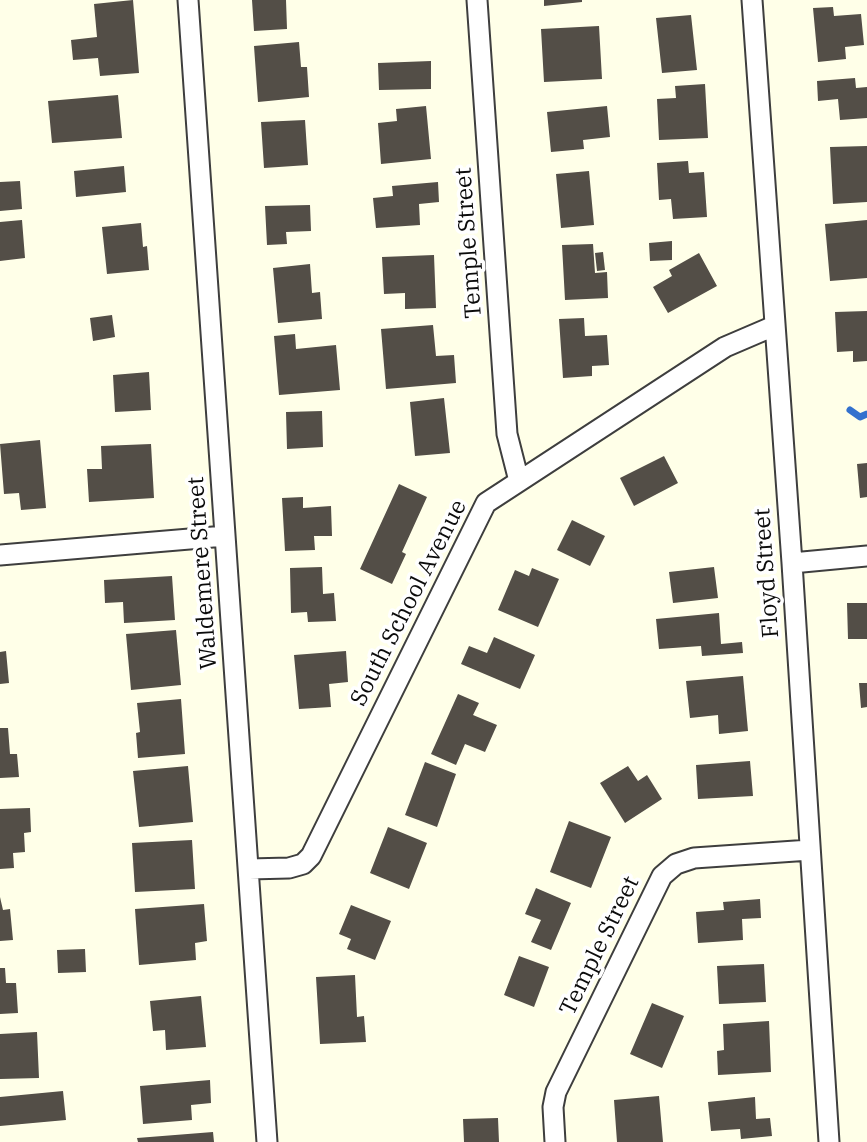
<!DOCTYPE html>
<style>
body{margin:0}
canvas{display:block;background:#ffffe8}
</style>
<canvas width="867" height="1142"></canvas>
<script>
const context = document.querySelector('canvas').getContext('2d');
context.lineJoin = 'round';
const poly = rows => new Path2D(rows.map(r => 'M' + r).join(''));
function trace(path, color, width, dash) { context.strokeStyle = color; context.lineWidth = width; context.lineCap = dash ? 'butt' : 'round'; context.setLineDash(dash || []); context.stroke(path); }
function paint(path, color) { context.fillStyle = color; context.fill(path, 'evenodd'); }
function drawText(font, color, halo, rows, align = 'center') {
  context.font = font + ' "IBM Plex Serif",serif'; context.lineWidth = 7; context.setLineDash([]); context.textBaseline = 'middle'; context.strokeStyle = halo; context.fillStyle = color; for (const [text, x, y, turn = 0] of rows) {
    context.save(); context.translate(x, y); context.rotate((+turn || 0) * Math.PI / 180); context.textAlign = isNaN(turn) ? turn : align; if (halo) context.strokeText(text, 0, 0); context.fillText(text, 0, 0); context.restore();
  }
}
trace(poly([
 [850,410,860,417,867,414]
]), '#3371ce', 7);
paint(poly([
 [133,0,139,73,100,76,98,58,73,60,71,40,97,37,94,4],
 [252,0,286,0,287,29,254,31],
 [544,0,582,0,582,2,544,6],
 [833,7,834,16,861,14,864,45,845,47,846,59,818,62,813,8],
 [691,15,697,70,662,73,656,18],
 [599,26,602,79,544,82,541,29],
 [299,42,301,67,307,67,309,97,258,102,254,46],
 [431,61,431,89,379,90,378,63],
 [855,78,856,88,867,87,867,118,840,120,838,99,818,101,817,81],
 [705,84,708,138,659,140,657,99,676,98,675,86],
 [118,95,122,138,52,143,48,101],
 [426,106,431,159,381,164,378,123,397,121,396,109],
 [607,106,610,137,583,140,584,149,551,152,547,112],
 [305,120,308,165,264,168,261,122],
 [867,146,867,202,833,204,830,147],
 [688,161,689,173,704,172,707,217,673,219,671,199,659,200,657,163],
 [124,166,126,192,76,197,74,171],
 [589,171,594,225,561,228,556,174],
 [20,181,22,209,0,211,0,182],
 [438,182,439,202,419,204,420,225,376,228,373,198,393,196,392,186],
 [310,205,311,231,286,232,287,244,267,245,265,206],
 [22,220,25,258,0,261,0,222],
 [867,220,867,278,830,281,825,224],
 [141,223,143,247,147,246,149,270,107,274,102,227],
 [672,241,672,260,650,261,649,243],
 [593,244,595,273,607,272,608,298,565,300,562,245],
 [603,252,605,270,597,271,595,253],
 [699,253,717,286,668,313,653,287,672,276,669,270],
 [434,255,436,308,405,309,405,293,384,294,382,257],
 [310,264,312,293,320,292,322,319,278,323,273,268],
 [867,311,867,361,853,362,853,351,837,352,835,312],
 [112,315,115,337,93,341,90,318],
 [584,318,585,336,607,335,609,365,592,366,592,376,563,378,559,319],
 [433,325,436,356,454,355,456,383,386,389,381,329],
 [295,334,296,349,336,345,340,390,279,395,274,336],
 [149,372,151,410,115,412,113,375],
 [444,398,450,453,415,456,410,402],
 [322,411,323,447,287,449,286,412],
 [40,440,46,508,21,510,19,493,4,494,0,444],
 [151,444,154,498,89,502,87,469,102,469,101,446],
 [664,456,678,483,634,506,620,478],
 [867,463,867,497,860,498,857,464],
 [399,484,427,497,402,552,406,554,392,584,360,569],
 [303,497,303,508,331,506,332,536,314,536,315,550,285,551,282,498],
 [572,520,605,536,590,566,557,550],
 [322,567,323,594,334,593,336,621,308,622,307,612,291,613,290,568],
 [714,567,718,598,673,603,669,572],
 [532,568,559,579,538,627,498,610,515,570,529,576],
 [172,576,175,620,124,623,123,602,105,603,104,580],
 [847,603,867,603,867,639,848,639],
 [719,613,721,644,742,642,743,653,702,656,701,646,659,649,656,619],
 [176,630,181,685,131,690,126,634],
 [494,637,535,655,520,689,461,664,469,646,487,653],
 [6,651,9,683,0,684,0,652],
 [346,651,348,682,329,684,331,707,299,709,294,655],
 [743,676,748,731,719,734,718,715,690,718,686,681],
 [859,683,867,683,867,707,861,708],
 [458,694,479,703,473,715,497,725,485,752,465,744,456,765,431,754],
 [181,699,185,754,138,758,136,733,140,732,137,703],
 [0,728,8,728,10,754,17,754,19,777,0,778],
 [750,761,753,796,698,799,696,765],
 [425,762,456,774,437,827,405,815],
 [188,766,193,822,139,827,133,771],
 [628,766,638,781,647,775,662,799,625,823,600,783],
 [30,808,31,832,24,833,25,852,13,853,14,868,0,869,0,809],
 [569,821,611,837,591,888,550,872],
 [388,827,427,843,409,889,370,873],
 [192,840,195,889,135,892,132,843],
 [536,888,571,903,551,950,531,942,541,920,525,914],
 [0,897,3,910,10,909,13,940,0,941],
 [760,899,761,918,742,919,743,940,698,943,696,912,724,910,723,902],
 [204,904,207,941,195,943,196,960,139,965,135,909],
 [351,905,391,921,375,960,347,949,351,939,339,934],
 [85,949,86,972,58,973,57,950],
 [519,956,549,967,534,1007,504,995],
 [764,964,766,1002,719,1004,717,966],
 [0,968,5,968,6,983,16,983,18,1013,0,1014],
 [355,975,357,1017,364,1016,366,1042,320,1044,316,977],
 [201,996,206,1047,166,1050,165,1030,153,1031,150,1001],
 [652,1003,684,1016,662,1068,630,1054],
 [769,1021,771,1072,718,1075,717,1051,724,1050,723,1024],
 [37,1032,39,1078,0,1079,0,1034],
 [210,1080,211,1103,191,1105,192,1120,143,1124,140,1086],
 [63,1091,66,1120,0,1126,0,1097],
 [659,1096,663,1142,617,1142,614,1100],
 [755,1097,756,1119,770,1118,772,1136,741,1139,740,1129,711,1131,708,1102],
 [498,1118,499,1142,464,1142,463,1119],
 [213,1132,214,1142,138,1142,137,1138]
]), '#534e47');
const street = poly([
 [188,0,267,1142],
 [477,0,507,434,519,481],
 [752,0,792,563,829,1142],
 [0,555,225,536],
 [792,563,867,556],
 [249,869,289,868,303,864,311,856,486,503,725,347,774,326],
 [555,1142,553,1107,556,1092,662,876,676,864,694,858,810,850]
]);
trace(street, '#3e3e3e', 23);
trace(street, '#fff', 19);
drawText('23px', '#0b0b0b', '#fff', [
 ["Temple Street",469,243,-94],
 ["Waldemere Street",203,573,-94],
 ["Floyd Street",767,573,-94],
 ["South School Avenue",409,603,-63],
 ["Temple Street",600,946,-64]
]);
</script>
